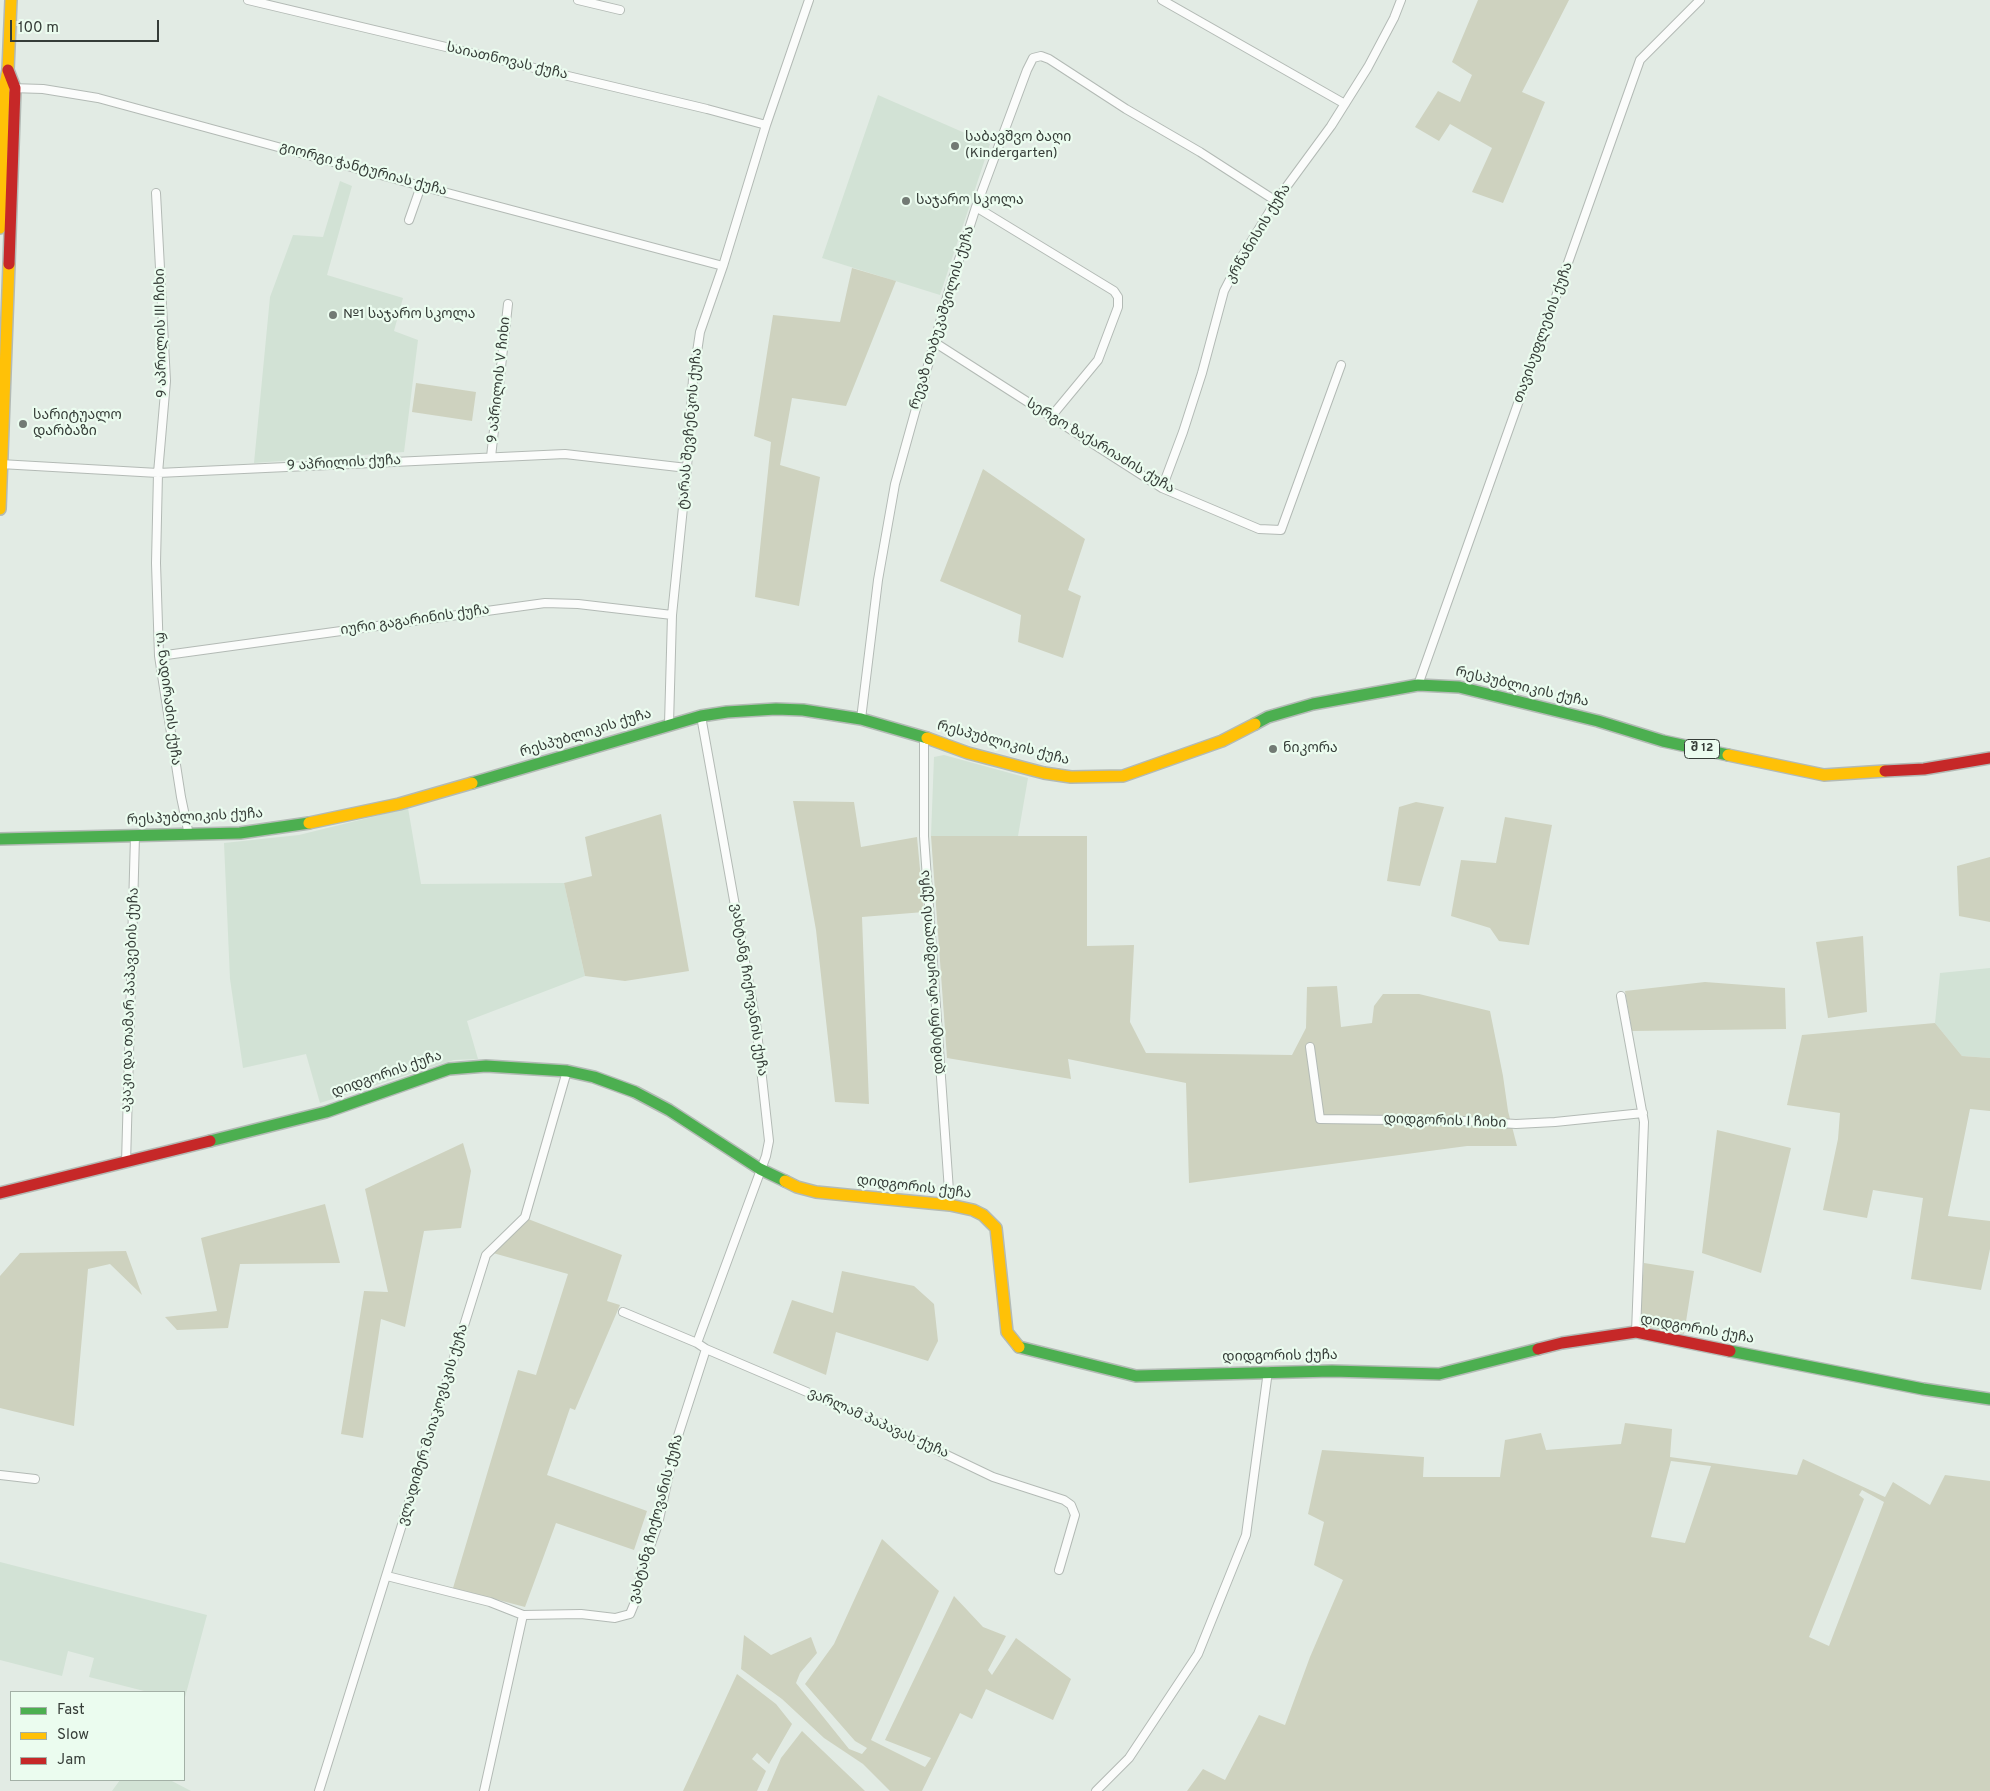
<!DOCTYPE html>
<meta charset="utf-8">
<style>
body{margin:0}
#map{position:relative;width:1990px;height:1791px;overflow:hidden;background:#e2ebe4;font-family:Overpass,sans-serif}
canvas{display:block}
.legend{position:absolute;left:10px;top:1691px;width:175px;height:90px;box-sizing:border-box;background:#ebfcef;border:1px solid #a3b0a6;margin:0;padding:6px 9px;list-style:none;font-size:15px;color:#363d38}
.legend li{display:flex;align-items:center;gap:10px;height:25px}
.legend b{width:25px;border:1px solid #a3b0a6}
.scale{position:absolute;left:10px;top:20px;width:149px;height:22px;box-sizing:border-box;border:2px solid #363d38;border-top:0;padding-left:6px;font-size:15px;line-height:18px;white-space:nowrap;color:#363d38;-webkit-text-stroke:4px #ebfcef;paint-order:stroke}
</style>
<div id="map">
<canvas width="1990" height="1791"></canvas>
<ul class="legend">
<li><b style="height:6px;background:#4caf50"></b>Fast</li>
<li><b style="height:6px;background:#ffc107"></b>Slow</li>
<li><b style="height:6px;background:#c62828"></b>Jam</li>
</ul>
<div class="scale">100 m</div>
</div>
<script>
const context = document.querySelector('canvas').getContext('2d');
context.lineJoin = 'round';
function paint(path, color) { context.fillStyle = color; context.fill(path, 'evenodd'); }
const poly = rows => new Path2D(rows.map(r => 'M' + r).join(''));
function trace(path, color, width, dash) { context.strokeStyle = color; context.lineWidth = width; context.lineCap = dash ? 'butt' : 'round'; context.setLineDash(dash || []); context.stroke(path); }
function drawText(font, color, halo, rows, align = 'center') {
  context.font = font + ' Overpass,"Noto Sans Georgian",sans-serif'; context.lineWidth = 4.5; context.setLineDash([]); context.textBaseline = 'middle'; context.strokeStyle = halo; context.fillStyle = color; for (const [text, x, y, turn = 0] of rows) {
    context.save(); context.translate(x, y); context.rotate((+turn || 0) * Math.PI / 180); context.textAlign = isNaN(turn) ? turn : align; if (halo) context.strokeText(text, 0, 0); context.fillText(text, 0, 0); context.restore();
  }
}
paint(poly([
 [878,95,990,144,940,295,822,258],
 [340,181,352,186,327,275,403,298,394,331,418,340,404,452,254,463,270,297,293,235,323,237],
 [944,755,1028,778,1018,836,931,836,934,757],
 [408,808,421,884,564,883,585,976,467,1021,478,1059,454,1060,320,1103,306,1054,243,1068,230,979,224,843,299,835],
 [1990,968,1990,1058,1962,1056,1935,1023,1940,973],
 [0,1562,207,1615,184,1701,184,1692,148,1692,89,1677,94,1658,68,1651,62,1676,0,1660],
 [120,1780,170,1780,191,1791,112,1791]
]), '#d2e2d5');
paint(poly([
 [1478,0,1569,0,1522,92,1545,102,1503,203,1472,192,1492,148,1450,124,1439,141,1415,127,1438,91,1460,102,1472,75,1452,62],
 [852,268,896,281,846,406,792,398,780,465,820,477,799,606,755,597,771,442,754,436,773,315,840,322],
 [416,383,476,392,472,421,412,412],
 [983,469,1085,539,1068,590,1081,596,1063,658,1018,642,1021,615,940,581],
 [793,801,854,802,861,847,917,837,924,912,862,917,869,1104,835,1102,816,930],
 [1416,802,1444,807,1420,886,1387,881,1399,807],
 [661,814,689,971,625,981,585,976,564,883,592,876,585,837],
 [1505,817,1552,825,1529,945,1499,941,1490,928,1451,916,1461,860,1496,863],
 [931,836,1087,836,1087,946,1134,945,1130,1022,1146,1053,1292,1055,1306,1028,1307,987,1337,986,1341,1027,1372,1023,1374,1006,1383,994,1419,994,1490,1011,1503,1076,1508,1111,1517,1146,1467,1146,1189,1183,1186,1083,1068,1059,1071,1079,947,1058],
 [1990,857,1990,922,1959,916,1957,866],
 [1863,936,1867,1012,1828,1018,1816,942],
 [1705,982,1785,988,1786,1029,1632,1031,1625,991],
 [1935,1023,1962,1056,1990,1058,1990,1111,1970,1109,1948,1216,1990,1221,1990,1249,1981,1290,1911,1279,1923,1198,1873,1190,1867,1218,1823,1210,1838,1139,1840,1113,1787,1105,1802,1035],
 [1717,1130,1791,1148,1761,1273,1702,1253],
 [463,1143,471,1171,461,1228,424,1231,405,1327,381,1319,363,1438,341,1434,364,1291,388,1292,365,1189],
 [325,1204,340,1263,240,1264,228,1328,177,1330,165,1317,217,1311,201,1238],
 [528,1219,622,1255,607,1301,620,1305,575,1410,570,1408,547,1475,647,1511,634,1550,556,1523,525,1607,453,1588,518,1370,536,1375,568,1274,493,1253],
 [126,1251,142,1295,110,1264,88,1269,74,1426,0,1408,0,1276,20,1253],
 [1644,1263,1694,1271,1684,1334,1639,1325],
 [842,1271,914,1286,934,1304,938,1341,928,1361,836,1332,826,1375,773,1353,792,1300,833,1313],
 [1625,1423,1672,1429,1670,1457,1797,1475,1803,1459,1885,1497,1893,1482,1930,1505,1945,1475,1990,1481,1990,1791,1187,1791,1203,1769,1225,1780,1259,1715,1285,1725,1310,1657,1343,1580,1314,1565,1324,1522,1308,1514,1322,1450,1424,1457,1423,1477,1500,1477,1505,1440,1541,1433,1546,1450,1621,1444],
 [1671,1461,1711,1466,1685,1543,1651,1537],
 [1862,1490,1884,1502,1829,1646,1809,1637,1864,1499,1859,1495],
 [882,1539,939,1591,871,1740,925,1767,931,1758,885,1740,954,1596,983,1627,1006,1636,988,1670,992,1675,1016,1638,1071,1679,1053,1720,986,1689,972,1719,960,1713,922,1791,890,1791,863,1764,824,1738,782,1699,741,1669,744,1635,771,1655,811,1637,817,1653,800,1673,796,1683,849,1749,862,1754,867,1748,855,1741,805,1684,834,1644],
 [737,1674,776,1704,792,1724,769,1764,757,1753,752,1759,766,1771,757,1791,683,1791],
 [802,1731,865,1791,767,1791,781,1758]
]), '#ced2bf');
const street = poly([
 [248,0,707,109,766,125],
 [578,0,620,10],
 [1162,0,1345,104],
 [11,88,43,89,98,98,421,186,723,266],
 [156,193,166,381,158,473,156,563,159,656,181,797,189,835],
 [976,207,1114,291,1118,297,1118,307,1098,360,1050,418],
 [409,220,421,186],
 [934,342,1162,488,1259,529,1281,530,1341,365],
 [491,457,508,304],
 [0,464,158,473,565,454,687,468],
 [1162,488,1183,432,1202,373,1224,291,1241,258,1276,201,1331,126,1368,67,1394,18,1401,0],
 [159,656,545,603,578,604,672,615],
 [1418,685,1640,60,1700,0],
 [861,719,878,580,895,484,947,297,976,207,1027,70,1033,58,1041,56,1049,59,1126,109,1200,152,1276,201],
 [669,724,672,615,687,468,693,379,700,332,723,266,766,125,809,0],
 [924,739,924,836,950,1205],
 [1621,996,1644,1122,1636,1332],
 [1310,1047,1320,1119,1465,1121,1516,1124,1555,1122,1643,1113],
 [126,1163,135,836],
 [623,1312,697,1343,706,1349,882,1424,993,1477,1064,1500,1071,1505,1075,1515,1059,1570],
 [697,1343,766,1156,769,1141,756,1023,701,716],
 [0,1475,35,1479],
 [387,1576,490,1602,523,1615,484,1791],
 [523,1615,581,1614,615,1618,630,1614,635,1602,642,1569,658,1524,676,1442,706,1349],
 [319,1791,486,1255,525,1217,567,1071],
 [1096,1791,1129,1758,1198,1654,1246,1535,1268,1371]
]);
const fast = poly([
 [1255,724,1268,717,1313,704,1418,685,1459,687,1598,721,1663,741,1728,755],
 [472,783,701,716,727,712,776,709,803,710,861,719,927,738],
 [0,839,240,833,309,823],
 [210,1141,326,1112,449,1069,486,1066,567,1071,594,1077,635,1092,669,1110,760,1169,785,1181],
 [1019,1347,1136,1376,1332,1371,1439,1374,1538,1349],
 [1730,1351,1923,1389,1990,1399]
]);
const slow = poly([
 [0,228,4,89,8,70,11,0],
 [0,509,9,264],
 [927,738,968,753,1044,773,1071,777,1123,776,1222,741,1255,724],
 [1728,755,1824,775,1885,771],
 [309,823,399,804,472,783],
 [785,1181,797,1187,816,1192,950,1205,973,1210,983,1215,996,1228,1007,1332,1019,1347]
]);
const jam = poly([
 [8,70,15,88,9,264],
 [1885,771,1924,769,1990,758],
 [0,1193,210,1141],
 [1538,1349,1562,1343,1636,1332,1730,1351]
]);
trace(street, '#b3bab5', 10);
trace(fast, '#b3bab5', 14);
trace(slow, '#b3bab5', 14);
trace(jam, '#b3bab5', 14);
trace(street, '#fbfcfb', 8);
trace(fast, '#4caf50', 11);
trace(slow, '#ffc107', 11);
trace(jam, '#c62828', 11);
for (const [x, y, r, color] of [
 [955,146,5,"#727a74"],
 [906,201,5,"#727a74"],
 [333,315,5,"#727a74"],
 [23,424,5,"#727a74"],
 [1273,749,5,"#727a74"]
]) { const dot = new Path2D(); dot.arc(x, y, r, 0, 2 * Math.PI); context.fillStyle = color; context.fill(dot); trace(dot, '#ebfcef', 2); }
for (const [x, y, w] of [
 [1702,749,35]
]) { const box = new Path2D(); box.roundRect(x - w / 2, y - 9.5, w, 19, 4); context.fillStyle = '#ebfcef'; context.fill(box); trace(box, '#363d38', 1); }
drawText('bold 12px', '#363d38', null, [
 ["შ 12",1702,749]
]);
drawText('14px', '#363d38', '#ebfcef', [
 ["საიათნოვას ქუჩა",507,62,13],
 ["გიორგი ჭანტურიას ქუჩა",363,170,15],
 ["კრწანისის ქუჩა",1259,234,-59],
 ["რევაზ თაბუკაშვილის ქუჩა",943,318,-73],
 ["9 აპრილის III ჩიხი",162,333,-91],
 ["თავისუფლების ქუჩა",1544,333,-70],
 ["9 აპრილის V ჩიხი",500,380,-84],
 ["ტარას შევჩენკოს ქუჩა",691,429,-85],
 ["სერგო ზაქარიაძის ქუჩა",1100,447,31],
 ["9 აპრილის ქუჩა",344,464,-3],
 ["იური გაგარინის ქუჩა",415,621,-8],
 ["რესპუბლიკის ქუჩა",1522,688,13],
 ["რ. ნადირაძის ქუჩა",167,699,83],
 ["რესპუბლიკის ქუჩა",586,734,-17],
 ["რესპუბლიკის ქუჩა",1003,744,15],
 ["რესპუბლიკის ქუჩა",195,818,-3],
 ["დიმიტრი არაყიშვილის ქუჩა",933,972,-94],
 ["ვახტანგ ჩიქოვანის ქუჩა",748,990,81],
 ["აკაკი და თამარ პაპავების ქუჩა",131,1000,-88],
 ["დიდგორის ქუჩა",387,1075,-19],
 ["დიდგორის I ჩიხი",1445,1122,2],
 ["დიდგორის ქუჩა",914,1188,7],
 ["დიდგორის ქუჩა",1697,1330,10],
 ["დიდგორის ქუჩა",1280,1357,-1],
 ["ვარლამ პაპავას ქუჩა",878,1424,24],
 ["ვლადიმერ მაიაკოვსკის ქუჩა",434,1425,-73],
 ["ვახტანგ ჩიქოვანის ქუჩა",657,1519,-75]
]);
drawText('14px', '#363d38', '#ebfcef', [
 ["საბავშვო ბაღი",965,138],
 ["(Kindergarten)",965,154],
 ["საჯარო სკოლა",916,201],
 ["№1 საჯარო სკოლა",343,315],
 ["სარიტუალო",33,416],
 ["დარბაზი",33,432],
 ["ნიკორა",1283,749]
], 'left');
</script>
